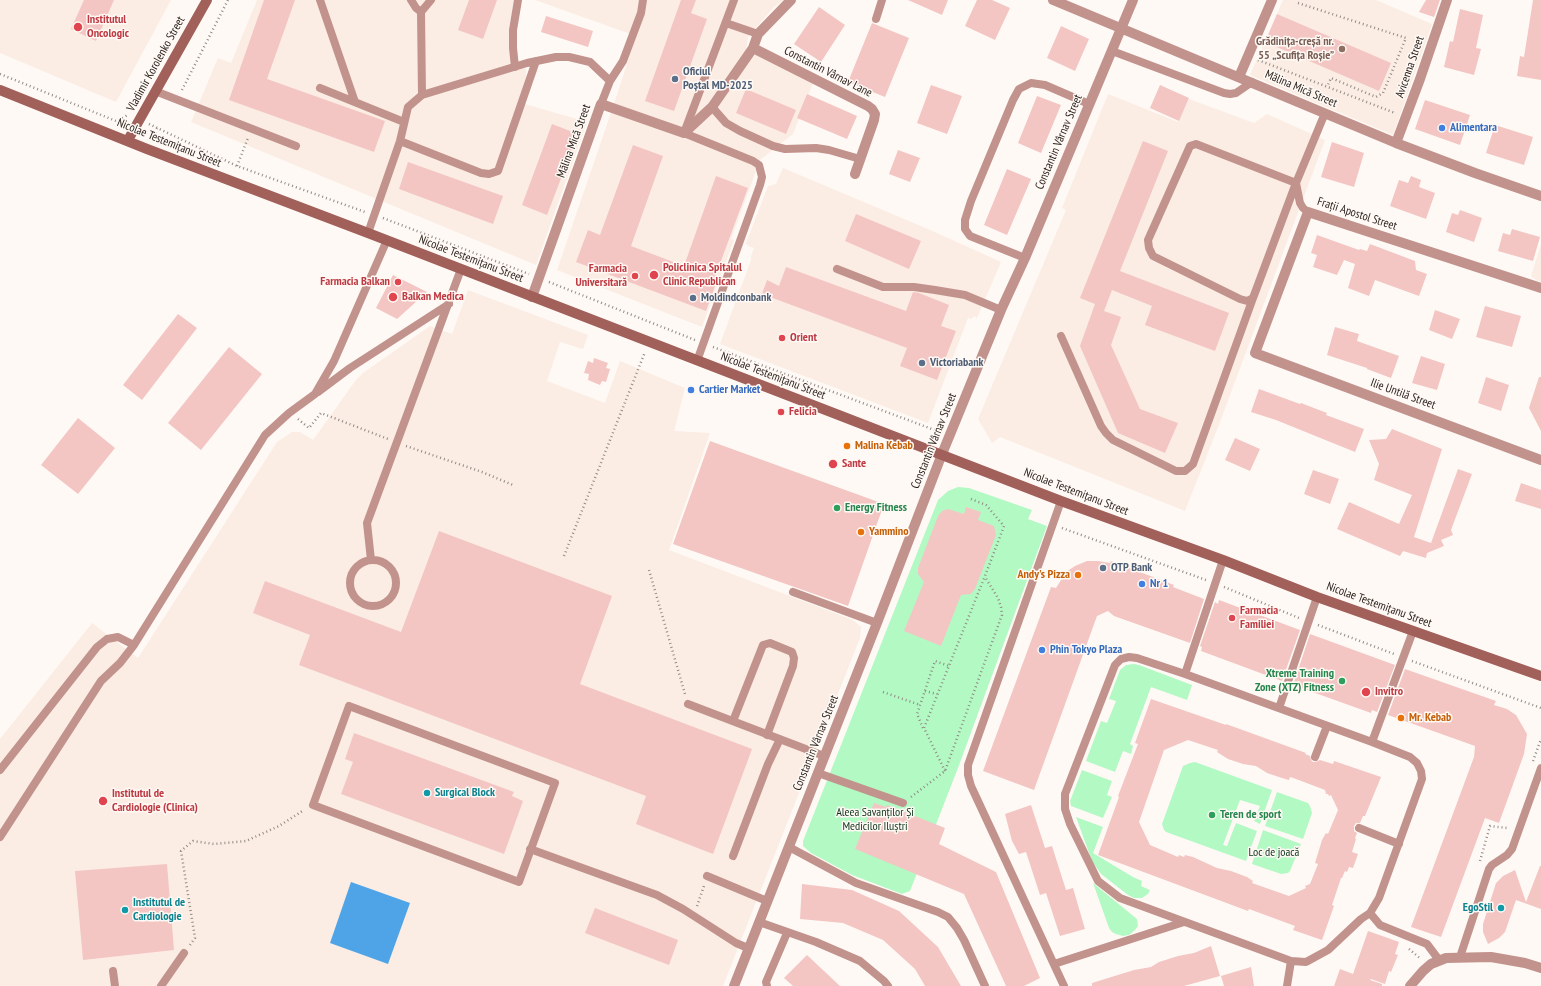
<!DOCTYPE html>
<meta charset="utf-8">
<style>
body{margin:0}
canvas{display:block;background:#fff9f5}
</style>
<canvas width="1541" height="986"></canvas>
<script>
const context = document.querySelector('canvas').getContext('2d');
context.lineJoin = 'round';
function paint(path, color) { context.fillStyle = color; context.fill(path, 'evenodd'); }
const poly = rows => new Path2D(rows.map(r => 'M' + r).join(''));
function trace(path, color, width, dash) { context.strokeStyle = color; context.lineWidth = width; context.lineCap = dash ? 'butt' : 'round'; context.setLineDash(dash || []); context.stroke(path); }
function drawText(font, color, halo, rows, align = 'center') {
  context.font = font + ' "PT Sans Narrow",sans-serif'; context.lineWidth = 3; context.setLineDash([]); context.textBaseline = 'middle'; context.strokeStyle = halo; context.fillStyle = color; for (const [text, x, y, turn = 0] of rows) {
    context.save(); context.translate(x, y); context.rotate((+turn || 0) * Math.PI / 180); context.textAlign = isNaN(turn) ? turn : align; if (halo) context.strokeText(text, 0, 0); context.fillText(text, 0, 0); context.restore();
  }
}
paint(poly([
 [0,0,171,0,116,102,0,53],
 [257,0,514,0,509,29,512,54,526,70,526,78,518,102,587,122,536,265,191,122,218,58,231,63],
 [535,0,784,0,774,7,748,37,746,50,813,83,793,134,760,160,731,239,734,240,702,327,557,270,614,104,636,36],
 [1283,0,1376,0,1432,24,1393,135,1250,75],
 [1108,94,1178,122,1189,99,1254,123,1267,114,1325,140,1220,422,1185,511,1000,437,992,443,978,419,1066,210,1062,208],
 [783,168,928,229,1001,262,977,318,974,316,972,319,968,318,928,423,720,344,751,260,751,256,754,248,748,246,746,243,768,186,776,184],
 [1541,244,1541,282,1536,280,1531,276],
 [468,290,588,335,583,349,560,342,547,381,605,403,620,361,685,388,674,431,710,433,669,550,853,620,861,627,860,638,723,986,0,986,0,739,92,623,138,658,277,442,292,432,300,432,313,440,356,380,363,373,430,326,452,334]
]), '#fbede4');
paint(poly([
 [958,487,969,488,1032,510,1028,519,1047,526,958,768,910,891,902,894,852,875,811,853,803,846,803,841,938,500,948,491],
 [1134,664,1139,665,1192,685,1187,700,1151,687,1130,744,1133,746,1131,754,1123,751,1115,772,1086,761,1101,721,1107,723,1116,701,1109,699,1120,670,1126,665],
 [1195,762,1272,790,1260,824,1254,821,1260,806,1240,800,1223,845,1227,846,1236,823,1257,831,1246,861,1166,832,1164,830,1162,824,1183,766,1190,763],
 [1082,770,1112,781,1107,795,1112,797,1103,818,1071,806,1070,801],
 [1277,792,1308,803,1310,806,1312,813,1303,839,1265,826],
 [1076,817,1103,827,1093,853,1133,877,1142,881,1141,886,1150,890,1148,894,1142,898,1134,898,1128,895,1101,874,1092,861],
 [1263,830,1301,844,1290,871,1288,873,1281,874,1252,864],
 [1093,883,1137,919,1138,926,1135,930,1129,935,1123,936,1116,934,1112,932,1109,928]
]), '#b3f9c4');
paint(poly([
 [351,882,410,903,388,964,330,943]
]), '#4ea4e7');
paint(poly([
 [84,0,114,0,96,41,71,29],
 [264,0,295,0,267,79,385,121,374,152,229,100],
 [469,0,497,0,483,39,458,30],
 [681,0,696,0,691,13,707,19,674,111,645,101],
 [908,0,948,0,942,15],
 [977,0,992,0,1010,8,995,40,965,26],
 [1426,0,1440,0,1434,17,1419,12],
 [1533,0,1541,0,1541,80,1517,76,1520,56,1524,57],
 [819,7,845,25,821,62,794,44],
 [1460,9,1483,15,1476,48,1481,49,1474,75,1444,67,1450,41,1453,42],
 [1277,14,1391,63,1379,91,1265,42],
 [546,16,593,31,588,47,541,32],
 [872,23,909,38,885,97,848,82],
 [1061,26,1089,39,1075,71,1047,58],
 [931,85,962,96,947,134,917,123],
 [1160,85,1189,98,1179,121,1150,108],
 [746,89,796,110,786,134,736,113],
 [807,94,857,116,847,139,797,118],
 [1037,96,1061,105,1041,153,1018,143],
 [1425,100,1470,115,1460,145,1415,129],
 [552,124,578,134,547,215,522,205],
 [1495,125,1533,137,1524,165,1486,153],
 [1143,141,1168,151,1120,271,1229,313,1215,351,1145,325,1152,306,1112,290,1104,311,1121,317,1111,345,1140,409,1178,423,1165,453,1118,433,1080,346,1095,304,1080,298],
 [1332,142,1364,153,1354,187,1321,177],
 [633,145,663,156,631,246,684,266,716,176,748,188,715,277,718,278,706,311,576,262,588,230,600,235],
 [898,150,920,158,910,182,889,174],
 [408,162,503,196,493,224,399,189],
 [1007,169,1031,179,1007,235,984,225],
 [1411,176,1421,180,1419,187,1435,193,1426,219,1390,206,1399,180,1408,183],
 [1460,210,1482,218,1474,242,1446,232,1452,213,1458,215],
 [856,214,921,241,909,269,845,241],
 [1512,229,1540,237,1533,261,1498,251,1503,233,1510,235],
 [1317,235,1359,250,1360,249,1367,251,1370,244,1415,261,1416,270,1427,274,1419,296,1375,280,1369,296,1348,288,1355,264,1344,260,1337,275,1313,267,1317,255,1311,253],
 [786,267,906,311,913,292,919,293,949,305,941,326,956,331,937,380,900,366,907,348,762,294,767,280,779,286],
 [393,275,427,292,397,319,376,308],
 [1485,306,1521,316,1512,347,1476,337],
 [1435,310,1460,319,1452,339,1429,330],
 [178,314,197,328,142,400,123,385],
 [1335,327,1359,334,1357,341,1399,356,1391,378,1367,369,1367,368,1327,355],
 [229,347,262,374,201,450,168,423],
 [1421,356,1445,364,1437,390,1412,383],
 [594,358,608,363,606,368,610,369,606,382,602,381,600,385,588,380,589,374,584,373,588,361,593,363],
 [1486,377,1509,385,1501,411,1478,403],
 [1539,377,1541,377,1541,431,1529,408],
 [1259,389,1300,404,1301,403,1327,413,1326,415,1364,429,1355,452,1276,420,1251,412],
 [78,418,115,448,78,494,41,465],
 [1392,429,1442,449,1414,537,1431,543,1458,469,1472,474,1451,530,1453,535,1441,540,1444,546,1427,553,1426,558,1403,551,1400,556,1337,529,1349,502,1399,524,1412,495,1374,480,1379,464,1369,440,1386,439],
 [1235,438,1260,449,1250,471,1225,460],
 [710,441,884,504,848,606,673,544],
 [1313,470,1339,479,1330,504,1304,494],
 [1521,483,1541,490,1541,509,1515,501],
 [966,507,981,512,978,520,994,526,996,535,975,589,971,594,961,595,941,646,904,631,924,582,918,574,918,568,938,516,942,511,948,509,964,514],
 [439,531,612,596,580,684,752,749,713,854,636,824,646,796,299,665,310,635,253,613,265,581,401,632],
 [1087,561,1098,561,1110,563,1111,561,1174,585,1173,587,1204,599,1190,643,1114,616,1108,611,1097,616,1034,790,983,771,1051,587,1056,588,1066,572,1075,566],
 [1219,600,1300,630,1282,681,1201,651,1202,647,1200,646,1215,602,1218,604],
 [1310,634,1395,665,1377,712,1372,710,1371,713,1293,685],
 [1405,669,1496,701,1494,705,1507,709,1516,715,1527,734,1524,754,1499,823,1485,818,1441,937,1411,927,1474,757,1475,746,1388,715],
 [1151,699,1226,725,1226,724,1306,753,1305,754,1310,756,1311,760,1313,762,1316,762,1320,760,1333,764,1334,761,1381,777,1365,816,1363,816,1360,823,1356,823,1354,826,1354,831,1357,833,1355,838,1356,839,1352,852,1358,854,1353,868,1349,867,1347,872,1345,871,1342,878,1341,878,1332,905,1334,906,1322,940,1293,930,1295,926,1249,909,1248,911,1098,855,1119,797,1118,796,1138,744,1135,743],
 [1188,740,1218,750,1217,752,1228,759,1243,764,1256,766,1267,773,1282,778,1289,780,1290,777,1296,779,1325,790,1326,794,1328,794,1329,796,1331,795,1338,810,1328,834,1326,833,1322,840,1315,863,1318,864,1310,884,1305,886,1306,888,1289,896,1252,883,1253,881,1247,877,1231,871,1217,868,1193,857,1185,855,1184,857,1179,855,1178,857,1150,845,1139,822,1164,750],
 [354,733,514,792,512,796,523,801,504,854,341,794,353,762,345,759],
 [874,803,886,807,887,805,945,828,939,844,996,872,1040,978,1024,986,1006,986,964,894,855,849],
 [1031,805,1045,848,1052,846,1066,890,1073,888,1085,929,1060,936,1046,893,1040,895,1026,852,1019,854,1012,841,1005,814],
 [167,864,174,950,83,960,75,871],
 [1540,866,1541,866,1541,909,1516,900,1505,932,1499,938,1488,944,1483,932,1483,924,1496,883,1503,876,1515,870,1526,902],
 [802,884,852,890,899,911,938,947,961,986,925,986,915,969,883,940,843,923,800,919],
 [595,908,678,940,669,965,585,933],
 [1368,931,1399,942,1395,954,1398,955,1391,972,1389,971,1385,984,1371,979,1370,980,1382,984,1382,986,1334,986,1340,969,1353,974],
 [1211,946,1220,976,1184,986,1092,986,1092,983,1134,970,1151,967,1159,962,1178,956,1194,953],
 [807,955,840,986,793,986,784,978],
 [1251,967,1254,986,1224,986,1221,976]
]), '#f3c6c3');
trace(poly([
 [1298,3,1406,38,1383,93,1376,97,1331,78,1327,87],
 [1258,60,1395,113],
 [0,74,116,121,123,118,129,114],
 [182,90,228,0],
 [149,124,237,166,365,212],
 [152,140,157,128],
 [237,166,248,138],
 [383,218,529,274],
 [549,282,695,340],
 [713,347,940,432],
 [298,419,309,428,321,413,388,439],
 [406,446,482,472,513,485],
 [1062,528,1206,580],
 [564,556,645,352],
 [649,570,685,694],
 [1224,587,1299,618],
 [1318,625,1394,654],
 [1412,661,1541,708],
 [925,691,937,694],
 [883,692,920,705],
 [923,728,917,714,935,661,949,666],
 [1533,761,1541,739],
 [945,771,924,728,985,576,1004,526,986,505,971,499],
 [911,797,945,771,1002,615,1001,607,998,598,985,577],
 [1480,861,1490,826,1507,828,1508,827],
 [697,906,704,886],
 [190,945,195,938,181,851,193,841,214,844,246,841,279,826,304,810],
 [1409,949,1421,959]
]), '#928b85', 2.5, [1, 3]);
trace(poly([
 [320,0,355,102],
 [411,0,416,8,421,12],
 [876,19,882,0],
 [726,23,758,34],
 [1112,51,1224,93,1230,94,1236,93,1252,82],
 [515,67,513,48,513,30,518,0],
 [320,88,404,122],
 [155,91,296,146],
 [422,95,527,63,556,57,569,57,590,62,610,81],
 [601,104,610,81,623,61,641,13,643,0],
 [712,107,726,123,740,131,773,146,785,149,816,148,829,150,860,159],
 [400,141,481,173,489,174,498,171,536,61],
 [1308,212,1303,208,1300,203,1296,183,1196,144,1190,146,1148,240,1149,248,1153,256,1240,299,1247,301,1253,298,1296,183,1325,113],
 [368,233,400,141,408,107,422,95,421,12,431,0],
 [1025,258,970,236,965,229,965,220,971,201,1013,100,1019,89,1031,83,1045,85,1089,104],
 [837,269,883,287,914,287,935,290,965,295,1001,310],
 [1061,336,1101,426,1106,433,1113,440,1176,471,1185,471,1193,464,1253,298],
 [697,361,760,185,762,177,759,165,753,161,684,133,734,0],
 [318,392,350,368,449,304],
 [1061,501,968,765,968,775,971,786,1064,986],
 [371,560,367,523,461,269],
 '350 583a23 23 0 1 1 46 0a23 23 0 1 1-46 0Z',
 [793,592,877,623],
 [1185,674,1223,560],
 [688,704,824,756],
 [349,706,555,783,519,882,313,805,349,706],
 [1279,708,1317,597],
 [733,721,763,645,770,643,792,652,794,658,793,666,767,735],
 [1372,742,1413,631],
 [1315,757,1327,726],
 [0,770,97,647,107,639,118,637,134,645],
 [818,773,903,803],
 [1359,828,1399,844],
 [0,837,101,681,120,663,134,645,265,435,289,413,315,394,334,361,387,240],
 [789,847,856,883,938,912,948,917,957,928,964,940,985,986],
 [530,849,657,895,683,909,736,943,748,948],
 [733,856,768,764,780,739],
 [707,876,767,901],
 [1370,913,1361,919,1328,950,1306,962,1291,961,1120,898,1098,881,1070,824,1065,809,1065,794,1115,665,1121,659,1129,657,1137,658,1185,674,1372,742,1410,757,1417,763,1421,771,1422,779,1379,898,1370,913,1380,925,1427,944,1439,960],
 [759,922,816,942,860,961,884,981,888,986],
 [1460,957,1489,869,1492,865,1507,855,1512,849,1541,768],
 [1054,964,1184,922],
 [113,971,115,986],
 [161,986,184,953],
 [767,986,766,982,787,933],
 [1287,986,1291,961]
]), '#c2938d', 8);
trace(poly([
 [1053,0,1396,143,1475,173,1541,196],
 [753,48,868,106,872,109,875,114,874,120,855,174],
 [1239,77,1272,0],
 [1396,143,1420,79,1447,0],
 [1541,288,1308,212,1255,353,1541,460],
 [532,297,601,104,684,133,712,107,753,48,758,34,791,0],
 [734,986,877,623,942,454,1001,310,1025,258,1133,0],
 [1410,986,1423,971,1431,964,1446,958,1491,957,1525,963,1541,968]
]), '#c2938d', 10);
trace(poly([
 [0,90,147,149,368,233,1061,501,1223,560,1317,597,1541,676],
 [128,140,207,0]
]), '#a2605a', 10);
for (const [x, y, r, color] of [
 [78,27,5,"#e0444e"],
 [1342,49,4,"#8d6e63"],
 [675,79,4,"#5c6f8a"],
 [1442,128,4,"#3f7fe0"],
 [654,275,5,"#e0444e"],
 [635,276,4,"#e0444e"],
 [398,282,4,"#e0444e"],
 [393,297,5,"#e0444e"],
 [693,298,4,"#5c6f8a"],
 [782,338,4,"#e0444e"],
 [922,363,4,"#5c6f8a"],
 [691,390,4,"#3f7fe0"],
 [781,412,4,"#e0444e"],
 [847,446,4,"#e8710a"],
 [833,464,5,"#e0444e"],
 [837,508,4,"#2e9e5b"],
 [861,532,4,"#e8710a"],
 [1103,568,4,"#5c6f8a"],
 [1078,575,4,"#e8710a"],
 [1142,584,4,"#3f7fe0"],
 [1232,618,4,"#e0444e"],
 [1042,650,4,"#3f7fe0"],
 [1342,681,4,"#2e9e5b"],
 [1366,692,5,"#e0444e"],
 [1401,718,4,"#e8710a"],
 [427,793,4,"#0f9aa8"],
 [103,801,5,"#e0444e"],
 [1212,815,4,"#2e9e5b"],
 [1501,908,4,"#0f9aa8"],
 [125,910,4,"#0f9aa8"]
]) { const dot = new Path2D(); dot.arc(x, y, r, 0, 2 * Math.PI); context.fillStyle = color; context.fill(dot); trace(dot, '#fff9f5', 1.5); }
drawText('bold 12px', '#be3a42', '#fff9f5', [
 ["Institutul",87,20],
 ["Oncologic",87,34],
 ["Policlinica Spitalul",663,268],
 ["Clinic Republican",663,282],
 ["Farmacia",627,269,"right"],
 ["Universitară",627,283,"right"],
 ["Farmacia Balkan",390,282,"right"],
 ["Balkan Medica",402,297],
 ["Orient",790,338],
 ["Felicia",789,412],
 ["Sante",842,464],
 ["Farmacia",1240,611],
 ["Familiei",1240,625],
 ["Invitro",1375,692],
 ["Institutul de",112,794],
 ["Cardiologie (Clinica)",112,808]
], 'left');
drawText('bold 12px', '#785e54', '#fff9f5', [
 ["Grădinița-creșă nr.",1334,42],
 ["55 „Scufița Roșie”",1334,56]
], 'right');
drawText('12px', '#271e17', '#fff9f5', [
 ["Vladimir Korolenko Street",156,64,-61],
 ["Avicenna Street",1410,67,-71],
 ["Constantin Vârnav Lane",828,72,27],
 ["Mălina Mică Street",1301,89,23],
 ["Mălina Mică Street",574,141,-70],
 ["Constantin Vârnav Street",1059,142,-67],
 ["Nicolae Testemițanu Street",169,143,22],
 ["Frații Apostol Street",1357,214,18],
 ["Nicolae Testemițanu Street",471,259,21],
 ["Nicolae Testemițanu Street",773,376,21],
 ["Ilie Untilă Street",1403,394,20],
 ["Constantin Vârnav Street",934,441,-68],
 ["Nicolae Testemițanu Street",1076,492,21],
 ["Nicolae Testemițanu Street",1379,605,20],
 ["Constantin Vârnav Street",816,743,-68]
]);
drawText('bold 12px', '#4e5e75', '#fff9f5', [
 ["Oficiul",683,72],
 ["Poștal MD-2025",683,86],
 ["Moldindconbank",701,298],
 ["Victoriabank",930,363],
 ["OTP Bank",1111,568]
], 'left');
drawText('bold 12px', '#366cbe', '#fff9f5', [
 ["Alimentara",1450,128],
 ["Cartier Market",699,390],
 ["Nr 1",1150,584],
 ["Phin Tokyo Plaza",1050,650]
], 'left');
drawText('bold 12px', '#c56008', '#fff9f5', [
 ["Malina Kebab",855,446],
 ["Yammino",869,532],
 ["Andy's Pizza",1070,575,"right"],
 ["Mr. Kebab",1409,718]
], 'left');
drawText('bold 12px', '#27864d', '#fff9f5', [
 ["Energy Fitness",845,508],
 ["Xtreme Training",1334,674,"right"],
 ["Zone (XTZ) Fitness",1334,688,"right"],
 ["Teren de sport",1220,815]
], 'left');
drawText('bold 12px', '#0d838f', '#fff9f5', [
 ["Surgical Block",435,793],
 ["Institutul de",133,903],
 ["Cardiologie",133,917],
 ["EgoStil",1493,908,"right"]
], 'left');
drawText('12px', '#0d341a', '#fff9f5', [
 ["Aleea Savanților Și",875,813],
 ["Medicilor Iluștri",875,827],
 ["Loc de joacă",1274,853]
]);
</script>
